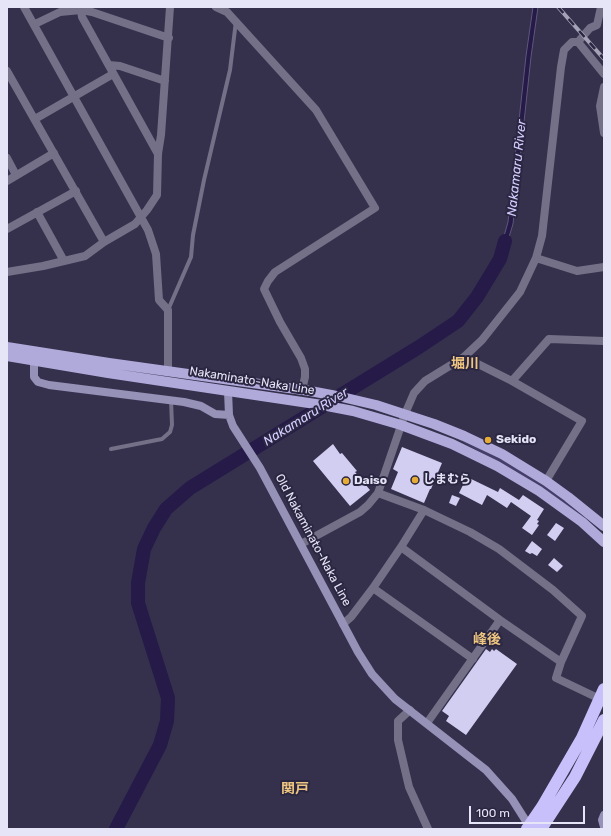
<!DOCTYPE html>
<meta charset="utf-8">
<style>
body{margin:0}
#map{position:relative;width:611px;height:836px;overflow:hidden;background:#35314c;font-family:Rubik,sans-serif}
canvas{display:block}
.frame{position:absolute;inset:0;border:8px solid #e6e5f7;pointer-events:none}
.scale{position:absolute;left:469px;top:806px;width:116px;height:18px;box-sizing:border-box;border:2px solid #e6e5f7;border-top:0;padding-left:5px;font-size:12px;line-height:14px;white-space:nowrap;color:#e6e5f7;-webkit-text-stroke:3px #2b2742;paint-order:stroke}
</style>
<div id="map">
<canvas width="611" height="836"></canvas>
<div class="frame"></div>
<div class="scale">100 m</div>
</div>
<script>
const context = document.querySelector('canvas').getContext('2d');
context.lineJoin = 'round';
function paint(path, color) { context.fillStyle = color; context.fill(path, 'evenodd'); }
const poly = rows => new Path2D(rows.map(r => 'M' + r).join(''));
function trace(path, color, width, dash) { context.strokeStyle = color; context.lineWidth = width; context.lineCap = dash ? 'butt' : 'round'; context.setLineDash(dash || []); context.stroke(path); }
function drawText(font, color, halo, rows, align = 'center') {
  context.font = font + ' Rubik,"Noto Sans JP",sans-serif'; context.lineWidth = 4; context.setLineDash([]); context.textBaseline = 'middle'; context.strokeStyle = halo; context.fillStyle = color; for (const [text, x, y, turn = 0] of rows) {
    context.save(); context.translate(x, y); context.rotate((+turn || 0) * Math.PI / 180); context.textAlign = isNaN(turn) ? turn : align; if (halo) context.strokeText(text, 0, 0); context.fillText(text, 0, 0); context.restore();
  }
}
paint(poly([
 [459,438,487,451,530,475,553,491,590,522,588,523,505,466,459,440]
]), '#453e69');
const water = poly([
 [533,7,538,7,531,57,513,224,502,260,498,257,508,222,526,56,533,7]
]);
paint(water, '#251a48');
trace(water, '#5f577c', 1);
trace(poly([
 [116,829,160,745,167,721,168,698,138,603,138,583,144,549,154,528,166,509,190,488,419,347,458,321,477,297,500,259,505,241]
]), '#251a48', 14);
paint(poly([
 [333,444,340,454,342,453,357,471,355,472,370,490,350,506,313,461],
 [402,447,442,463,431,489,430,489,424,503,391,489,398,472,393,469],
 [467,477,498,492,500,488,519,500,523,495,544,509,537,520,539,521,537,524,539,525,532,535,522,528,531,516,511,502,507,508,487,495,482,505,459,493],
 [452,495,460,498,456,506,449,503],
 [556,523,564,528,555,541,547,535],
 [532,541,542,549,537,556,532,553,530,554,525,551],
 [554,558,563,566,557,572,548,565],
 [486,649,490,652,492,649,494,651,496,649,517,664,466,735,446,721,449,716,442,711]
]), '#d2cef1');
trace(poly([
 [168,310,191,257,193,235,204,180,230,70,236,21],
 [111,449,162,439,170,432,172,425,171,400]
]), '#737088', 4);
trace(poly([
 [24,7,148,230,156,254,159,300,168,310,168,371],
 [216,7,227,12,316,110,375,208,275,272,268,281,264,289,280,322,301,358,305,369,305,377,302,390],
 [81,10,82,17,158,154],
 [35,24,60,12,81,10,92,12,169,38],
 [578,42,590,28,597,25,601,7],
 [578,42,604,74],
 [109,65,120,66,165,81],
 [7,71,104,242],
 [604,87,600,106,604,133],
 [35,119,113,74],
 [7,158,16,175],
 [7,181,54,153],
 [37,212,64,261],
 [7,229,76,191],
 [536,258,577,271,604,267],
 [7,272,43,266,85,256,104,242,135,224,147,210,157,195,158,154,161,135,170,7],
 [464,357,512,381,582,421,546,481],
 [512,381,549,339,604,341],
 [378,493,424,510,470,532,499,549,553,590,582,616,561,662,556,678,600,699],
 [301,544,360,512,368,505,378,493,405,414,414,393,425,381,464,357,482,340,520,292,536,258,542,236,561,67,564,50,572,42,578,42],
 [401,547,500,620,561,662],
 [373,588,473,659],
 [343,624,351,617,373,588,401,547,424,510],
 [410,710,398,721,398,740,409,787,428,829],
 [427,723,500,620]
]), '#737088', 8);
trace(poly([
 [34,362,34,377,38,382,49,385,184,402,201,406,215,414,229,415],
 [228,391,229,415,233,426,260,468,358,652,372,674,395,699,486,770,512,799,531,829],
 [604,815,602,820,604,827]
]), '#9591b7', 8);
trace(poly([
 [7,347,109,363,310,391,342,397,376,405,434,424,464,436,502,454,546,481,568,497,604,526],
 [7,356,108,373,322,405,353,411,401,425,452,444,497,466,539,491,582,522,604,542]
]), '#b0aadb', 10);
trace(poly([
 [527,829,542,807,582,738,604,689],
 [541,829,575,777,604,720]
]), '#c8c0fb', 12);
const rail = poly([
 [558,7,604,59]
]);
trace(rail, '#a4a2b7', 4);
trace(rail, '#2b2742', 2.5, [8]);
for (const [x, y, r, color] of [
 [488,440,4,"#e7ac36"],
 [415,480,4,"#e7ac36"],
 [346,481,4,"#e7ac36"]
]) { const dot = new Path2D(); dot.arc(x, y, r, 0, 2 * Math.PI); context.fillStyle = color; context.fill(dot); trace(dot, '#2b2742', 1.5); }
drawText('12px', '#e6e5f7', '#2b2742', [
 ["Nakaminato-Naka Line",252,381,9],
 ["Old Nakaminato-Naka Line",313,540,62]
]);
drawText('bold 12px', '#e6e5f7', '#2b2742', [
 ["Sekido",496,440],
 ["しまむら",423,480],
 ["Daiso",354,481]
], 'left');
drawText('italic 13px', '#d4ceff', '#2b2742', [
 ["Nakamaru River",517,168,-84],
 ["Nakamaru River",306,417,-32]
]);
drawText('bold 14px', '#efc680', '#2b2742', [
 ["堀川",465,364],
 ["峰後",487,640],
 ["関戸",295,789]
]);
</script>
